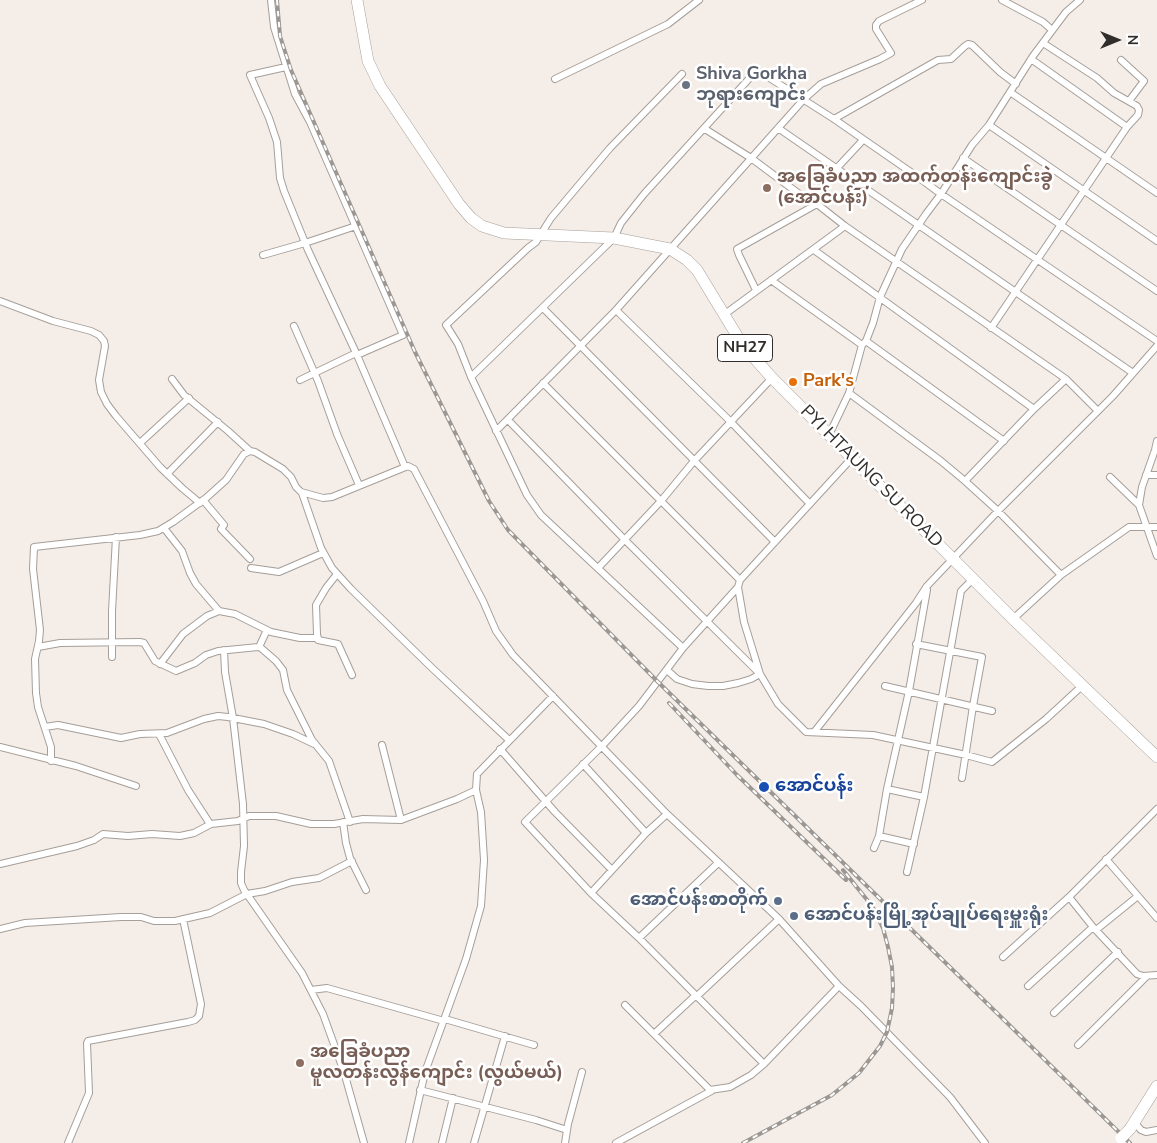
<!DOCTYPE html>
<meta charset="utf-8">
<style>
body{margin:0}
#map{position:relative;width:1157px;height:1143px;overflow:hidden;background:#f5eee8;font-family:"Nunito Sans",sans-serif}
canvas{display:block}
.north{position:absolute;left:1092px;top:15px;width:50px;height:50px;-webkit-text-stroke:4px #fff;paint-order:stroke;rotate:90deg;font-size:14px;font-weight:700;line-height:20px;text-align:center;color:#302d2b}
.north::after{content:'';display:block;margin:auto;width:18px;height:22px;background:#302d2b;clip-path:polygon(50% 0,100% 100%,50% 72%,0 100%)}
</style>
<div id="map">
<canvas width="1157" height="1143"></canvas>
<div class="north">N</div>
</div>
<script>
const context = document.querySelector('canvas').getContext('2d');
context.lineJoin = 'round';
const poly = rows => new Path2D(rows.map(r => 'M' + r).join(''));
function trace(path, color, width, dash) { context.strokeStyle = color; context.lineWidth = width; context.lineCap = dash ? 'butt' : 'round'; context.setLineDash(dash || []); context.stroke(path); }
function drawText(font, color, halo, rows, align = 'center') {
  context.font = font + ' "Nunito Sans","Noto Sans Myanmar",sans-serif'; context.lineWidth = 5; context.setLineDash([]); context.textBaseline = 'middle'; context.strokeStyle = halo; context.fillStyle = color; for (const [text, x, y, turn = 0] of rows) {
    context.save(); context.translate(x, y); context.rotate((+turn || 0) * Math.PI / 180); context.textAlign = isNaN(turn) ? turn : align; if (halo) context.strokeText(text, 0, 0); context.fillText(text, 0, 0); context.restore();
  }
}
const street = poly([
 [271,0,274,27,295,94,310,122,403,335,357,355,405,467],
 [1002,0,1043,22,1052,30],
 [1043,43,1097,78,1114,93,1137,106,1139,110,1138,115,1127,127],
 [1121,60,1144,81,1129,101],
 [286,67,250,75,269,118,277,142,280,178,284,191,308,250,357,355],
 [682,74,610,148,551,218,536,242,528,248,446,325,458,344,471,377,527,495,541,515,683,648],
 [555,79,668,24,699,0],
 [1010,92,1157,193],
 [834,119,938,60,951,59,965,46,968,44,972,45,1000,72,1016,84],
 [989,125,1157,241],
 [778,128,1133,373],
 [705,129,751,158,810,202,817,204,845,226,1066,379,1098,411],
 [963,158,1157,291],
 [810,202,836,169,863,140],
 [814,250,1034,409],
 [263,255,305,243,356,226],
 [771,280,862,345],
 [756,290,739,255,737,249,817,204],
 [0,301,53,321,91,331,99,335,104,341,105,346,99,380,101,392,107,404,116,416,160,467,182,488,200,503],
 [543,308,775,542],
 [616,310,730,421,810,504],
 [725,314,845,226],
 [294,326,318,381,337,434,359,485],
 [991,328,1127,127,1031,59],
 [866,341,1004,441],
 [471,377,614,238,621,223,644,194,757,70,834,119,918,177,941,194,1157,341],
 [172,379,184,395,228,431,250,451],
 [300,380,356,353],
 [543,383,740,580],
 [849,393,941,461,965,481,998,511,1061,575],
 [508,420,625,540,760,674,751,679,738,683,723,686,708,686,692,684,677,679,667,670],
 [496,431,616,310,804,99,821,84,880,59,891,53,876,29,876,25,879,21,922,0],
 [829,435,849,393,862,345,866,341,873,323,880,297,902,249,926,214,941,194,972,145,989,125,1033,56,1066,12,1080,0],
 [140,443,189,398],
 [167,474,218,422],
 [1146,475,1157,475],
 [1110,477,1139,505,1157,556],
 [965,481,1034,409,1066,379],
 [302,493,321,548,332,568,351,589,431,667,509,740],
 [203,500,224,525,221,529,250,559],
 [1139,505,1142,487,1155,450,1157,441],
 [164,528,182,551,190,573,196,584,219,611],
 [251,568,279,572,323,553],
 [598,568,661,501,694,461,772,378],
 [337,574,326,588,316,605,317,634,318,640,338,644,352,675],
 [738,587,744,622,760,674,778,704,806,732,873,735,966,755,992,762,1046,719,1083,685],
 [1013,619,1061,575,1129,527,1157,527],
 [916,644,982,657,973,706,962,778],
 [38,647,60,643,140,642,144,643,155,661,176,671,195,663,206,655,218,651,258,647,261,648,276,661,283,670,287,690,312,740,329,761,350,822],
 [259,647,267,630],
 [224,650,225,672,233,718,243,804,244,846,241,872,241,883,244,890,302,973,323,1014,344,1072,364,1143],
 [112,657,112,611,116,537],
 [160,664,183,634,207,616,219,611,235,614,271,632,300,638,318,638],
 [885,686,992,711],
 [45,727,58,725,121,738,140,734,167,733,204,719,218,716,228,717,264,724,293,734,314,744],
 [815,731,916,603,927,586,998,511,1113,396,1157,346],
 [159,734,188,790,210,824],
 [382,745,401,820],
 [0,747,76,766,136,786],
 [500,749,555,812,611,869],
 [51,761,51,747,38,707,36,693,35,659,39,641,40,630,33,569,34,547,140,535,158,531,173,522,206,498,226,480,244,454,250,451,255,452,283,469,291,477,296,487,301,492,323,498,332,497,408,466,414,469,483,601,496,631,513,655,667,814,779,919,839,986,861,1006,950,1097,985,1143],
 [583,764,646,833],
 [887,789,924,797],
 [667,814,646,833,591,893,639,938,764,1064],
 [343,822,346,843,350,858,366,890],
 [879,836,914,844],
 [874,848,879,836,887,789,909,691,927,590],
 [1106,859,1157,918],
 [0,864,77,846,94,840,103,834,128,836,152,834,180,836,194,833,211,824,238,821,249,816,276,816,311,824,334,824,363,819,401,820,457,799,476,790],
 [907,872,924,797,961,591,973,579],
 [591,893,525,822,602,746,639,706,683,648,738,587,740,580,852,458],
 [1069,897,1157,809],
 [0,929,25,923,121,917,141,917,154,921,175,921,210,913,247,894,265,891,292,882,319,878,352,861],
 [1096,930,1138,896],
 [639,938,718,863],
 [1003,957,1069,897,1093,927,1137,974,1143,976,1157,975],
 [1028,986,1093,927],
 [311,990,327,988,444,1021],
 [696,997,779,919],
 [625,1005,710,1090,730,1087,751,1075,764,1064,839,986],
 [1054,1013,1118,952],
 [445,1019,534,1045],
 [654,1034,695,996],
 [1078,1045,1147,976],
 [420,1090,536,1120,567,1130],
 [1134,1122,1141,1130,1146,1132,1157,1130],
 [68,1143,89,1093,87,1043,88,1041,188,1022,195,1020,199,1016,201,1004,183,919],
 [409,1143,425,1072,466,959,481,906,484,860,481,812,476,790,477,774,553,696],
 [442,1143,453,1098],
 [474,1143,505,1036],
 [565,1143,568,1124,582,1072],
 [616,1143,713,1090]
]);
const highway = poly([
 [357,0,368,61,380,86,459,204,471,218,482,226,504,233,614,238,670,249,687,260,697,270,742,344,772,378,1013,619,1157,757],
 [1130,1129,1157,1086]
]);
trace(street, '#a59e99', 8);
trace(highway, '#a59e99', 12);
trace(street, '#fff', 6);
trace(highway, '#fff', 11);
const rail = poly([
 [277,0,280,36,291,70,415,352,489,501,508,530,657,681,1130,1143],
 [669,703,737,775,846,880],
 [743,1143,832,1095,859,1073,880,1046,887,1032,892,1008,893,988,892,967,888,947,883,928,872,906,843,870]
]);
trace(rail, '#9c9793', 4);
trace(rail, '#fff', 2, [5.5]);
const highwayBridge = poly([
 [1121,1138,1130,1129]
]);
trace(highwayBridge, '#a59e99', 12, []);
trace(highwayBridge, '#fff', 11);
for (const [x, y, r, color] of [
 [686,85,5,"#6b7280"],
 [767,188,5,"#8d6e63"],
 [793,382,5,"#e8710a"],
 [764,787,6,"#1a4fb4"],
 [778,901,5,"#5c6f8a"],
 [794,916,5,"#5c6f8a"],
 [300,1063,5,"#8d6e63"]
]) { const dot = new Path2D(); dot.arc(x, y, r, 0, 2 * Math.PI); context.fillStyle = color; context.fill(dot); trace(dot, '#fff', 2); }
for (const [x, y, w] of [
 [745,348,55]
]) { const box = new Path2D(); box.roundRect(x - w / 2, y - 13.5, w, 27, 4); context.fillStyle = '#fff'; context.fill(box); trace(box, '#302d2b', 1); }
drawText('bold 16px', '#302d2b', null, [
 ["NH27",745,348]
]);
drawText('bold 18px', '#5b616d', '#fff', [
 ["Shiva Gorkha",696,75],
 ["ဘုရားကျောင်း",696,96]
], 'left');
drawText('bold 18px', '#785e54', '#fff', [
 ["အခြေခံပညာ အထက်တန်းကျောင်းခွဲ",777,178],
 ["(အောင်ပန်း)",777,199],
 ["အခြေခံပညာ",310,1053],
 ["မူလတန်းလွန်ကျောင်း (လွယ်မယ်)",310,1074]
], 'left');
drawText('bold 18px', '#c56008', '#fff', [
 ["Park's",803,382]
], 'left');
drawText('18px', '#302d2b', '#fff', [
 ["PYI HTAUNG SU ROAD",871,477,45]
]);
drawText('bold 18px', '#164399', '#fff', [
 ["အောင်ပန်း",775,787]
], 'left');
drawText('bold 18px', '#4e5e75', '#fff', [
 ["အောင်ပန်းစာတိုက်",768,901],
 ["အောင်ပန်းမြို့အုပ်ချုပ်ရေးမှူးရုံး",804,916,"left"]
], 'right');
</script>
